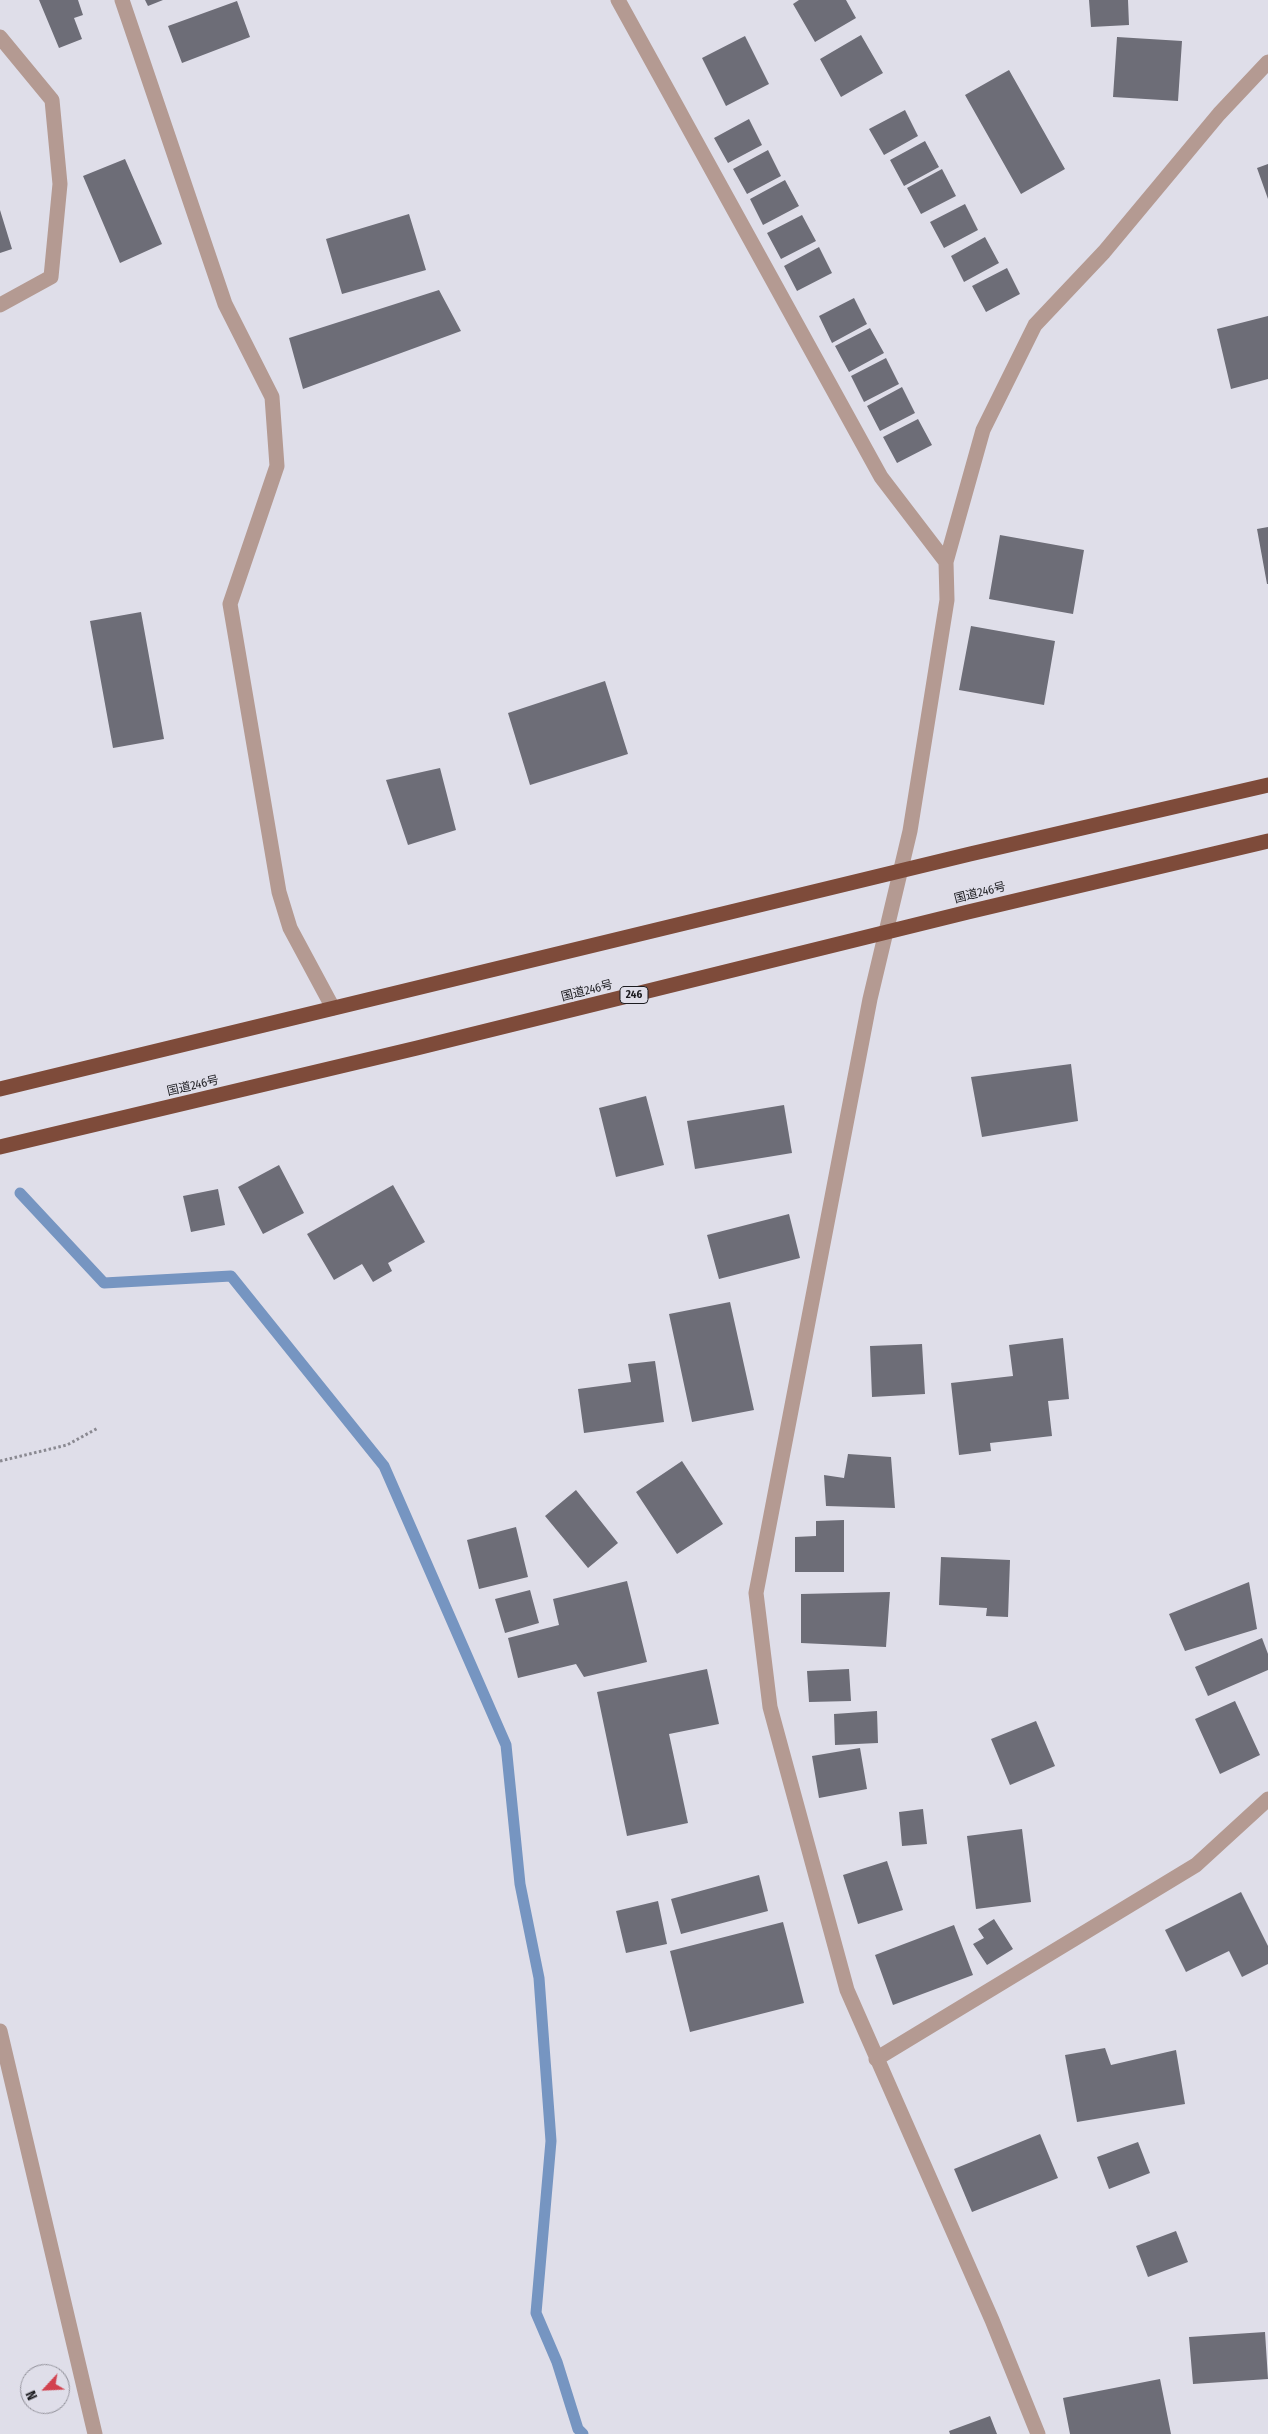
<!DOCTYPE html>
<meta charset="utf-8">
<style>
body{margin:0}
#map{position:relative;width:1268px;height:2434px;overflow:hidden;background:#dfdee9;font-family:"Fira Sans Condensed",sans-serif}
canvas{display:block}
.north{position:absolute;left:20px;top:2364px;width:50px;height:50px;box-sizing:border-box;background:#dfdee9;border:1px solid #919099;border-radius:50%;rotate:245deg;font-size:14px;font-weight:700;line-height:20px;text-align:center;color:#1c1c20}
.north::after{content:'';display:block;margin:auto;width:18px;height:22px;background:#d2424f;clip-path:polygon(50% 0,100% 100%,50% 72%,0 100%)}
</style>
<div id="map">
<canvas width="1268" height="2434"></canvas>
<div class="north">N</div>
</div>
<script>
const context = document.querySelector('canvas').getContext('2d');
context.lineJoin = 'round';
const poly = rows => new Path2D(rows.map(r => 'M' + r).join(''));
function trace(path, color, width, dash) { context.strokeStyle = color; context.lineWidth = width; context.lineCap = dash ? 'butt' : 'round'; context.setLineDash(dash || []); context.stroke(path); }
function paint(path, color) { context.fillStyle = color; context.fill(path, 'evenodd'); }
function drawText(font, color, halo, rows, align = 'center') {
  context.font = font + ' "Fira Sans Condensed","Noto Sans JP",sans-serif'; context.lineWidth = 4.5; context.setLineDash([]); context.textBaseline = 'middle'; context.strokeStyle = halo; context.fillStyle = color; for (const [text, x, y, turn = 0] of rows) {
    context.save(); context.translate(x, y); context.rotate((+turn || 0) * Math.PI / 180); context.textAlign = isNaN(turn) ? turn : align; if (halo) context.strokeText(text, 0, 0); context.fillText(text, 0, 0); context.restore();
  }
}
trace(poly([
 [20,1193,104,1283,231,1276,384,1466,506,1745,520,1884,539,1978,551,2141,536,2313,557,2362,578,2429,583,2434]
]), '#7695c1', 11);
paint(poly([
 [39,0,78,0,83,15,74,18,82,39,59,48],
 [145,0,163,0,148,6],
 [799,0,846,0,856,18,815,42,793,4],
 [1089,0,1128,0,1129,25,1091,27],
 [237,1,250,37,182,63,168,26],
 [861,35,883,73,841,97,820,59],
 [745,36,769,84,726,106,702,58],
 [1117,37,1182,41,1178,101,1113,97],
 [1009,70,1065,169,1021,194,965,95],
 [905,110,918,136,884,155,869,129],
 [749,119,762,145,728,163,714,138],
 [925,141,939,167,904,186,890,160],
 [768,150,781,176,747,194,733,169],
 [125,159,162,244,120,263,83,176],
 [1268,164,1268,199,1257,168],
 [942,169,956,196,921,214,907,188],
 [785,180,799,206,763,225,750,199],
 [965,204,978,230,944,248,930,222],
 [0,210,12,249,0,253],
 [409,214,426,270,342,294,326,239],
 [802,215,816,241,781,259,767,233],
 [985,237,999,263,964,282,951,256],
 [819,247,832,273,797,291,784,266],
 [1007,268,1020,294,986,312,972,286],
 [439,290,461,331,303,389,289,338],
 [854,298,867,324,832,343,819,316],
 [1268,316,1268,379,1231,389,1217,329],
 [870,328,884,353,849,372,835,346],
 [886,358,899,384,864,402,851,376],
 [902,387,915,413,880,431,867,406],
 [918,419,932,445,897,463,883,437],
 [1268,527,1268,584,1267,584,1257,529],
 [1000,535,1084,550,1073,614,989,599],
 [141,612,164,739,113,748,90,621],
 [971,626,1055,641,1044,705,959,690],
 [605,681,628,754,530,785,508,713],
 [440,768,456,830,408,845,386,780],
 [1071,1064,1078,1121,982,1137,971,1077],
 [646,1096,664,1165,616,1177,599,1108],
 [784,1105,792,1153,695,1169,687,1121],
 [279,1165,304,1213,263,1234,238,1187],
 [393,1185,425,1242,388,1263,392,1271,373,1282,362,1264,334,1280,307,1234],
 [218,1189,225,1225,191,1232,183,1196],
 [789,1214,800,1258,719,1279,707,1235],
 [730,1302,754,1410,692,1422,669,1314],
 [1063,1338,1069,1399,1048,1401,1052,1436,990,1443,991,1451,959,1455,951,1383,1013,1376,1009,1345],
 [922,1344,925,1394,872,1397,870,1346],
 [655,1361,664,1422,584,1433,578,1389,631,1382,628,1364],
 [848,1454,891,1457,895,1508,826,1506,824,1475,844,1478],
 [682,1461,723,1524,677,1554,636,1492],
 [576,1490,618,1543,588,1568,545,1516],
 [844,1520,844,1572,795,1572,795,1537,816,1536,816,1521],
 [516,1527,528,1577,479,1589,467,1540],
 [941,1557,1010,1560,1008,1617,986,1616,987,1608,939,1605],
 [627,1581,647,1662,584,1677,576,1664,518,1678,508,1638,559,1625,553,1599],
 [1249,1582,1257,1629,1185,1651,1169,1614],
 [530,1590,539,1623,505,1633,495,1599],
 [890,1592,886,1647,801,1643,801,1594],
 [1262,1638,1268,1654,1268,1670,1208,1696,1195,1667],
 [707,1669,719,1724,669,1734,688,1823,627,1836,597,1692],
 [849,1669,851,1701,809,1702,807,1671],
 [1235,1701,1260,1755,1220,1774,1195,1719],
 [877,1711,878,1743,835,1745,834,1714],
 [1036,1721,1055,1766,1010,1785,991,1739],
 [860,1748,867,1789,819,1798,812,1756],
 [923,1809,927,1844,902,1846,899,1812],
 [1022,1829,1031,1902,976,1909,967,1836],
 [887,1861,903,1910,858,1924,843,1875],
 [759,1875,768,1911,681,1934,671,1899],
 [1241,1892,1268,1946,1268,1964,1242,1977,1229,1951,1186,1972,1165,1930],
 [658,1901,667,1944,626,1953,616,1911],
 [994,1919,1013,1949,987,1965,973,1944,984,1938,978,1929],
 [783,1922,804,2003,690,2032,670,1951],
 [954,1925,973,1975,893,2005,875,1955],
 [1105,2048,1111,2065,1176,2050,1185,2104,1077,2122,1065,2055],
 [1040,2134,1058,2178,972,2212,954,2169],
 [1138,2142,1150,2173,1109,2189,1097,2157],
 [1176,2231,1188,2262,1148,2277,1136,2246],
 [1265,2332,1268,2379,1193,2384,1189,2337],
 [1160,2379,1171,2434,1070,2434,1063,2398],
 [990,2416,997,2434,950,2434,949,2431]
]), '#6d6d77');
trace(poly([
 [0,1461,67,1445,98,1428]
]), '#8a8991', 3, [2.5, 2.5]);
trace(poly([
 [122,0,225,304,272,397,277,466,230,604,279,892,290,928,333,1008],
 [618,0,881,477,946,562],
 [0,37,52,100,60,184,51,277,0,305],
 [0,2031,95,2434],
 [876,2059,1196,1865,1268,1799],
 [1038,2434,992,2320,847,1990,770,1707,756,1593,870,999,910,831,947,600,946,562,983,430,1035,325,1104,252,1219,114,1268,62]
]), '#b49a92', 15);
trace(poly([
 [0,1089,970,854,1268,785],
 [0,1147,417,1048,968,912,1268,841]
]), '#7e4b3a', 15);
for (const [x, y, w] of [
 [634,995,28]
]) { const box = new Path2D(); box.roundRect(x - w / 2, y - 8.5, w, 17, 4); context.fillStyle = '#dfdee9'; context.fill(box); trace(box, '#1c1c20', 1); }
drawText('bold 11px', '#1c1c20', null, [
 ["246",634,995]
]);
drawText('12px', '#1c1c20', '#dfdee9', [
 ["国道246号",980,893,-14],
 ["国道246号",587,991,-14],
 ["国道246号",193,1086,-13]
]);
</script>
